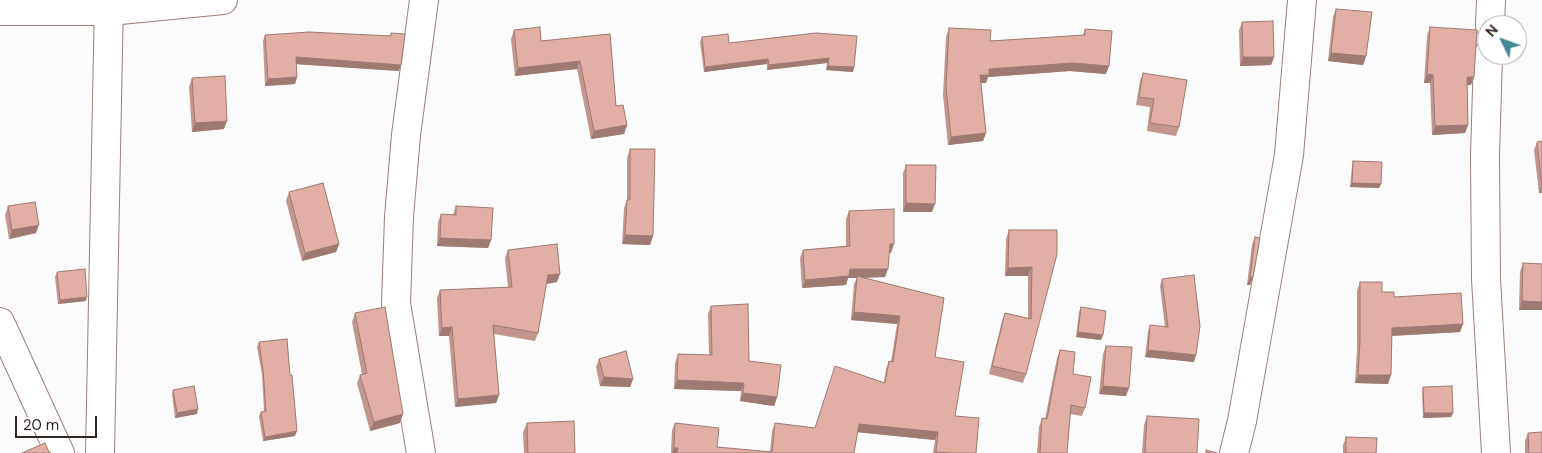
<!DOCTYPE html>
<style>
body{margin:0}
#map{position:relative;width:1542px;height:453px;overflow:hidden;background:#fbfbfb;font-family:"DM Sans",sans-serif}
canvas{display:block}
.north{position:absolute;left:1477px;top:15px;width:50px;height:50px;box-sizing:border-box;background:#fff;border:1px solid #ada8a7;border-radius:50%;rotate:312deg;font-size:14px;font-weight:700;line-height:20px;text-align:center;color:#322623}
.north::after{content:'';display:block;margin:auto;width:18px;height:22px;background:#448896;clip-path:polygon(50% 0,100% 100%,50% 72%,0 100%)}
.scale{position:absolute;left:15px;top:416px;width:82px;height:22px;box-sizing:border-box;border:2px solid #322623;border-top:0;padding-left:6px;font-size:15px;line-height:18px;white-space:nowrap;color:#322623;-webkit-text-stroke:4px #fff;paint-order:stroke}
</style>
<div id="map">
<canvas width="1542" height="453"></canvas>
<div class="north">N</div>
<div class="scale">20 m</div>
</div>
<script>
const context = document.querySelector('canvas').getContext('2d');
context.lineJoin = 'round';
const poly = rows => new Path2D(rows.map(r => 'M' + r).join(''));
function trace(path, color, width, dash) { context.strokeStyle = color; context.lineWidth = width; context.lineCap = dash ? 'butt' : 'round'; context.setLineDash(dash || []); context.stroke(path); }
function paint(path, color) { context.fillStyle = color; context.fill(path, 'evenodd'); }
const street = poly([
 [0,11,110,11,223,0],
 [1490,25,1491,0],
 [1488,55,1485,156,1486,279,1496,453],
 [0,322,60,453],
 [100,453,109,0],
 [421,453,396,303,399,217,406,135,424,0],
 [1234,453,1242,421,1289,155,1302,0]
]);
trace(street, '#9c7f78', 30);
trace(street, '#fff', 28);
paint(poly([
 [1336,9,1366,56,1363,65,1328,61,1333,17],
 [1242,22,1274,57,1271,65,1240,66,1239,30],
 [1430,27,1471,85,1467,85,1468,125,1465,133,1432,135,1430,83,1424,83,1427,36],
 [949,28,990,41,1083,35,1085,29,1106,74,1070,71,988,77,986,83,981,83,986,133,983,141,948,145,943,95,946,37],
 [514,30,541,41,610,34,616,106,627,125,624,134,591,139,577,69,515,76,511,39],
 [391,33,399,71,296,64,297,77,295,84,265,86,263,41,265,35,390,36],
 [816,33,854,67,853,72,826,70,827,63,767,70,767,64,704,72,700,42,702,37,729,43],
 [1143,73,1179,127,1176,136,1147,131,1150,107,1136,105,1140,81],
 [192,78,224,129,192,132,189,87],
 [1542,141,1542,193,1539,193,1534,150,1537,142],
 [630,149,653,236,650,245,622,244,624,208,627,200,627,158],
 [1353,161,1381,184,1379,188,1350,187,1352,166],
 [906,165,932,212,903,212,903,173],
 [289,192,339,244,336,252,302,261,286,201],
 [8,206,36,233,9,239,5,215],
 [456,206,491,240,488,248,437,246,438,222,441,214,453,215],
 [849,211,891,253,889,253,885,277,863,278,944,298,935,357,955,416,976,453,933,453,935,440,857,432,854,453,671,453,672,430,675,423,717,447,770,452,772,431,775,423,815,428,884,382,886,369,889,361,891,362,897,324,851,320,854,284,857,278,848,278,846,285,802,288,800,258,803,250,846,246,846,219],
 [1009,230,1057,230,1026,374,1023,383,989,374,1002,321,1005,313,1028,319,1028,276,1005,276,1006,239],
 [1255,237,1253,277,1250,285,1247,285,1252,245],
 [508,250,557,282,546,284,538,333,535,341,494,334,499,395,496,403,455,407,449,336,439,336,437,298,440,290,508,287,505,258],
 [1523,263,1542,264,1542,310,1519,310,1520,272],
 [57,272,86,301,58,304,55,277],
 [1162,279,1194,362,1145,357,1148,332,1150,325,1165,327,1160,286],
 [1360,282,1394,297,1463,324,1460,332,1392,336,1388,384,1355,383,1357,350,1357,291],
 [711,306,749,361,777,397,774,406,740,401,741,391,674,389,675,363,678,354,709,355,708,314],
 [1081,307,1101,340,1076,337,1079,312],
 [355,313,400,423,370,431,357,383,360,375,362,374,352,322],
 [259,342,295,436,263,441,259,416,261,412,264,411,262,374,257,347],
 [1106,346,1126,396,1099,394,1103,354],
 [1060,350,1073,374,1085,408,1082,416,1070,414,1067,453,1037,453,1039,427,1042,418,1045,419,1057,358],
 [599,359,633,379,630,387,600,386,596,367],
 [1423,387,1453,413,1451,417,1423,418,1422,391],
 [173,390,197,414,175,418,172,394],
 [1147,416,1197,453,1142,453,1144,425],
 [527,423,575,453,524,453,523,432],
 [1528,433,1542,453,1525,453,1525,441],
 [1346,437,1376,453,1343,453,1343,445]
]), '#c2968d');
paint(poly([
 [1331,53,1366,56,1363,65,1328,61],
 [296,57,401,65,399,71,294,64],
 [1243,57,1274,57,1271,65,1240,66],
 [829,58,827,63,767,70,769,65],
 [768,59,767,64,704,72,705,67],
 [580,61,577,69,515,76,518,68],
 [1073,63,1109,66,1106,74,1070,71,988,77,986,83,977,83,980,75,989,69],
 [828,66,854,67,853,72,826,70],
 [1427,74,1433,75,1430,83,1424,83],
 [297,77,295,84,265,86,268,79],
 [1467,77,1474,77,1471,85,1464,85],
 [227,121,224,129,192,132,195,123],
 [627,125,624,134,591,139,594,131],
 [1468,125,1465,133,1432,135,1435,126],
 [986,133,983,141,948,145,951,137],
 [1352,183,1381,184,1379,188,1350,187],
 [1542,185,1542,193,1539,193],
 [906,203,935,204,932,212,903,212],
 [39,225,36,233,9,239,12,230],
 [625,235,653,236,650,245,622,244],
 [440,238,491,240,488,248,437,246],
 [339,244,336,252,302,261,305,253],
 [890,244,894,244,891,253,887,253],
 [1032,267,1028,276,1005,276,1008,268],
 [850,269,888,269,885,277,848,278,846,285,802,288,805,280],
 [560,274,557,282,545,284,548,275],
 [1250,277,1253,277,1250,285,1247,285],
 [87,297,86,301,58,304,60,300],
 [1522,301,1542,302,1542,310,1519,310],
 [854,312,900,316,897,324,851,320],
 [1463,324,1460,332,1389,336,1392,328],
 [452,327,449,336,439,336,442,328],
 [1078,332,1103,335,1101,340,1076,337],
 [1148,350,1196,355,1194,362,1145,357],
 [1358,375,1391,375,1388,384,1355,383],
 [604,377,633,379,630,387,600,386],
 [677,380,744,383,741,391,674,389],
 [1103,386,1129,388,1126,396,1099,394],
 [743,393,777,397,774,406,740,401],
 [499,395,496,403,455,407,458,399],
 [198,409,197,414,175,418,177,413],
 [1424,413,1453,413,1451,417,1423,418],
 [403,414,400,423,370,431,374,422],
 [859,424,938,432,935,440,856,432],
 [297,431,295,436,263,441,265,437],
 [674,448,678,448,676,453,672,453]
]), '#9e7a73');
const building = poly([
 [1336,9,1372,12,1366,56,1331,53,1336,9],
 [1273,21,1274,57,1243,57,1242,22,1273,21],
 [540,27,541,41,610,34,616,106,623,105,627,125,594,131,580,61,518,68,514,30,540,27],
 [1430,27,1477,30,1474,77,1467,77,1468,125,1435,126,1433,75,1427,74,1430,27],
 [949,28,991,30,990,41,1085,35,1085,29,1112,31,1109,66,1073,63,989,69,989,75,980,75,986,133,951,137,946,87,949,28],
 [309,32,391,36,391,33,405,34,401,65,296,57,297,77,268,79,265,35,309,32],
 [816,33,857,36,854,67,828,66,829,58,769,65,768,59,705,67,702,37,728,34,729,43,816,33],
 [1143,73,1187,80,1179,127,1150,123,1154,99,1139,97,1143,73],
 [225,76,227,121,195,123,192,78,225,76],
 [1542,141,1542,185,1537,142,1542,141],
 [630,149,655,149,653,236,625,235,627,200,630,200,630,149],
 [1353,161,1382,162,1381,184,1352,183,1353,161],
 [906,165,936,165,935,204,906,203,906,165],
 [323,183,339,244,305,253,289,192,323,183],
 [35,202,39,225,12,230,8,206,35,202],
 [456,206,493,208,491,240,440,238,441,214,456,215,456,206],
 [894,209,894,244,890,244,888,269,850,269,849,276,805,280,803,250,850,246,849,211,894,209],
 [1009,230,1057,230,1057,254,1026,374,992,366,1005,313,1031,319,1032,267,1008,268,1009,230],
 [1255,237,1260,238,1253,277,1250,277,1255,237],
 [557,244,560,274,548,275,538,333,493,325,499,395,458,399,452,327,442,328,440,290,512,287,508,250,557,244],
 [1523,263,1542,264,1542,302,1522,301,1523,263],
 [85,269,87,297,60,300,57,272,85,269],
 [1194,275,1200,326,1196,355,1148,350,1150,325,1168,327,1162,279,1194,275],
 [857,276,944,298,935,357,964,362,955,416,979,418,976,453,952,453,936,452,938,432,859,424,854,453,677,453,678,448,674,448,675,423,719,428,717,447,772,452,775,423,815,428,835,366,885,383,889,361,893,362,900,316,854,312,857,276],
 [1360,282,1382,282,1382,292,1394,292,1394,297,1461,293,1463,324,1392,328,1391,375,1358,375,1360,341,1360,282],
 [748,304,749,361,781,365,777,397,743,393,744,383,677,380,678,354,712,355,711,306,748,304],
 [385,307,403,414,374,422,360,375,367,373,355,313,385,307],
 [1081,307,1106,311,1103,335,1078,332,1081,307],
 [287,339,290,375,292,375,297,431,265,437,261,412,266,411,263,370,259,342,287,339],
 [1106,346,1132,347,1129,388,1103,386,1106,346],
 [1060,350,1075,352,1073,374,1091,377,1085,408,1071,405,1067,453,1040,453,1042,418,1047,419,1060,350],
 [626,351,633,379,604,377,599,359,626,351],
 [194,386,198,409,177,413,173,390,194,386],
 [1452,386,1453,413,1424,413,1423,387,1452,386],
 [1147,416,1199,419,1197,453,1145,453,1147,416],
 [574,421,575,453,528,453,527,423,574,421],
 [1542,432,1542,453,1529,453,1528,433,1542,432],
 [1346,437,1377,438,1376,453,1346,453,1346,437],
 [45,443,49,452,51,453,22,453,45,443],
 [1206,450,1217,453,1206,453,1206,450]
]);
paint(building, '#e2afa4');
trace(building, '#9e7a73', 1);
</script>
